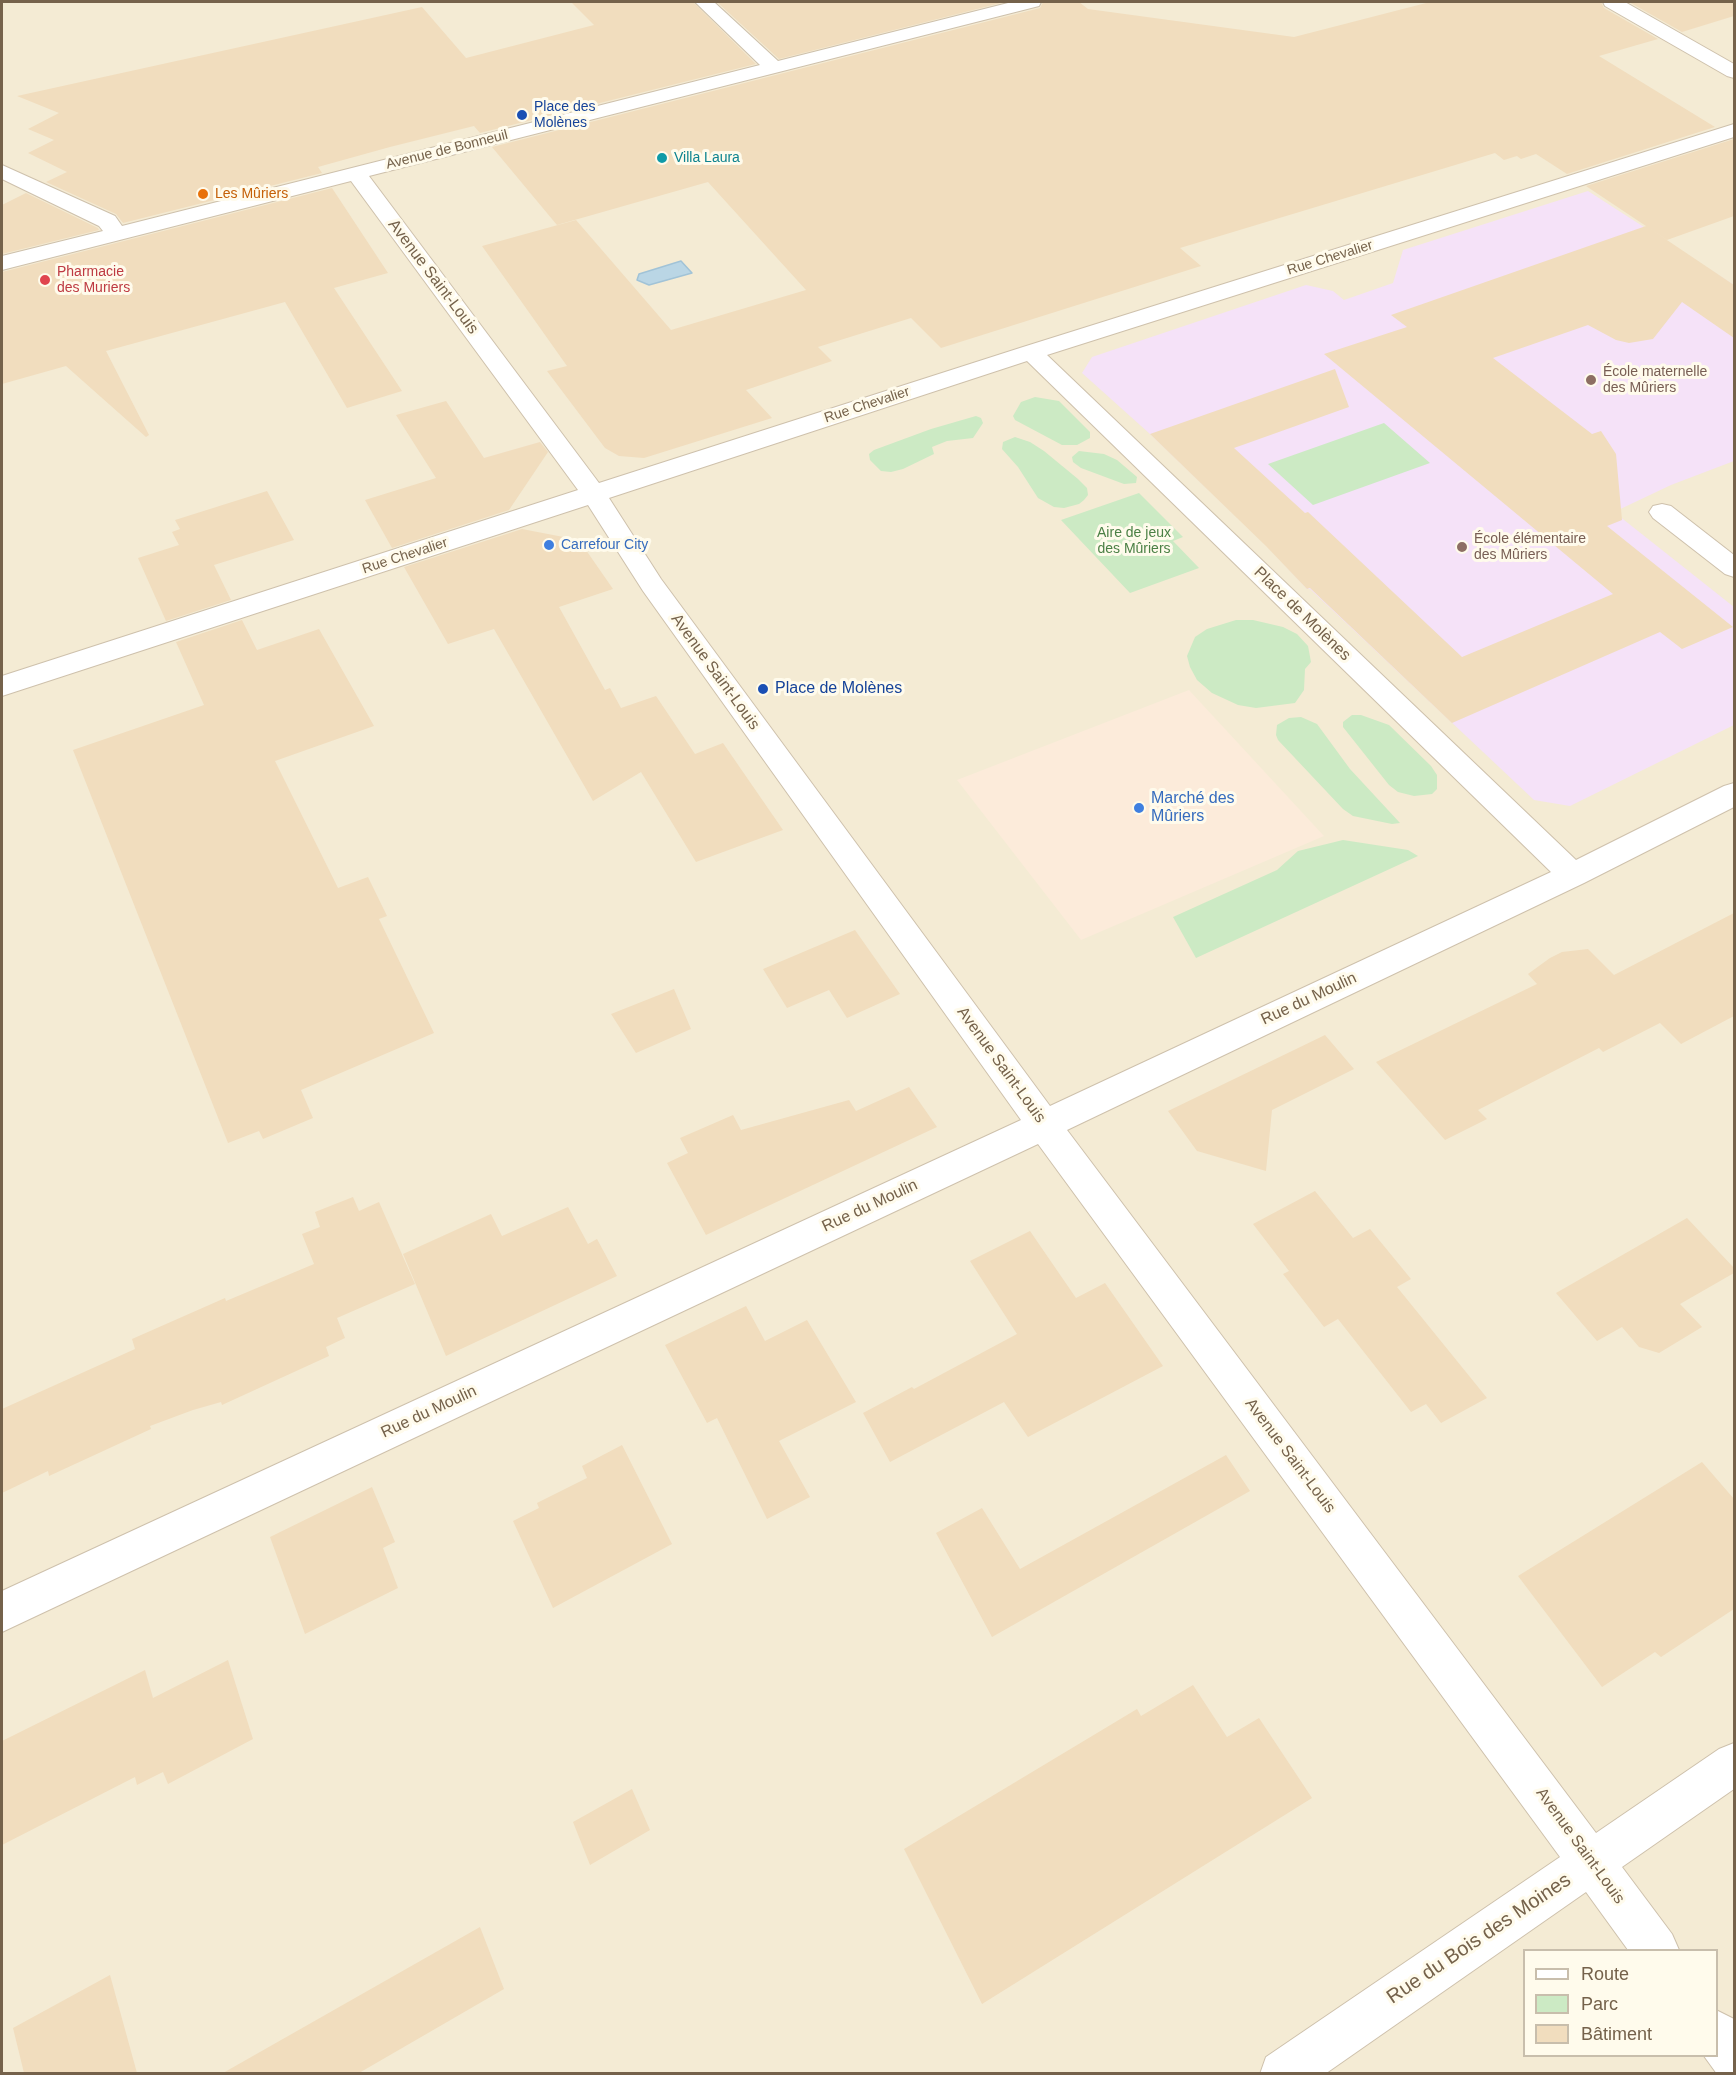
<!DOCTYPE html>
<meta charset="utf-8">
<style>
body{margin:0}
#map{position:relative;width:1736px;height:2075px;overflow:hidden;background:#fcf8e6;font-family:Arial,sans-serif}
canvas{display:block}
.frame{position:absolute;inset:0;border:3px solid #75624b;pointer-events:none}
.legend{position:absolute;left:1523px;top:1949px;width:195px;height:108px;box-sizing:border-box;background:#fffbec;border:2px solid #c8beac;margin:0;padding:8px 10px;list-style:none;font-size:18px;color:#75624b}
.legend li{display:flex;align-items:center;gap:12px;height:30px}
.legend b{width:30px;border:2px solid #c8beac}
</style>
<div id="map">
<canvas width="1736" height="2075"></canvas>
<div class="frame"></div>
<ul class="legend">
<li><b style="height:8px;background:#fff"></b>Route</li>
<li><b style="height:16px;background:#cceac4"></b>Parc</li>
<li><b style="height:16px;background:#f1ddbe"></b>Bâtiment</li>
</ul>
</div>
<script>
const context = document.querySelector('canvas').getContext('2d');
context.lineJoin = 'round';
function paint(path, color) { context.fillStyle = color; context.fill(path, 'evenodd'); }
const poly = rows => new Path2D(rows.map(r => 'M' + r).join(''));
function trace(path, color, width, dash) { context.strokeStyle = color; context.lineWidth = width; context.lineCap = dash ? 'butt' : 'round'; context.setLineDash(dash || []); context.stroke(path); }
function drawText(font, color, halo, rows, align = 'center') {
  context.font = font + ' Arial,sans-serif'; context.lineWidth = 6; context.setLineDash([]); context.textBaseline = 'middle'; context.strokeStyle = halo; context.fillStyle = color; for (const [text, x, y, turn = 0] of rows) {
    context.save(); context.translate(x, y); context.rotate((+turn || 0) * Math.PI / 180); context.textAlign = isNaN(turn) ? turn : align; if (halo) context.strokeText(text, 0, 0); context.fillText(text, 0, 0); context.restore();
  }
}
paint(poly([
 [2,2,1734,2,1734,2073,2,2074],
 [1524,1950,1716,1950,1716,2056,1524,2056]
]), '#f4ebd4');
paint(poly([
 [1189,690,1324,836,1081,940,957,780]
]), '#fcebda');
paint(poly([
 [1588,191,1734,285,1734,461,1671,485,1614,512,1734,607,1734,725,1570,806,1534,800,1310,589,1307,589,1266,545,1150,434,1082,373,1092,357,1306,285,1333,291,1344,300,1393,283,1403,250]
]), '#f5e2f8');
paint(poly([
 [1035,397,1059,401,1090,432,1090,438,1077,445,1062,445,1015,420,1013,416,1021,402],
 [976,416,981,418,983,423,973,438,947,441,932,447,934,454,903,469,891,472,881,471,870,460,869,454,874,450,931,429],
 [1384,423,1430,463,1313,505,1268,464],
 [1015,437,1030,442,1044,451,1078,479,1087,488,1088,495,1084,500,1079,504,1064,508,1054,507,1038,498,1018,467,1002,449,1003,442],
 [1079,451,1104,454,1117,460,1137,477,1136,483,1124,484,1081,468,1073,462,1072,457],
 [1139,493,1183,537,1173,541,1199,568,1130,593,1061,520],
 [1236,620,1253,620,1283,627,1297,634,1308,646,1311,662,1305,669,1304,690,1295,703,1256,708,1238,705,1212,693,1197,680,1190,667,1187,656,1195,637,1207,629],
 [1352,715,1361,715,1389,725,1431,766,1437,775,1437,789,1432,794,1414,796,1398,792,1389,785,1343,727,1343,722],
 [1301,717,1317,724,1350,769,1400,823,1392,824,1353,816,1343,809,1278,740,1276,735,1277,725,1289,718],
 [1343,840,1408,850,1418,856,1196,958,1173,917,1277,870,1298,851]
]), '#cceac4');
const water = poly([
 [681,261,692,273,649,285,637,280,639,274,681,261]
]);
paint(water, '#bad6e5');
trace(water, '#a1c3d7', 1.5);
paint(poly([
 [571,2,693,2,756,64,480,133,474,126,390,147,318,167,322,173,123,223,116,214,46,182,67,172,28,153,54,140,28,129,59,113,17,96,422,7,466,58,594,25],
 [717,2,1005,2,779,59],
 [1043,2,1079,2,1088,9,1294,37,1430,2,1601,2,1604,8,1658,39,1599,56,1715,127,1567,174,1536,154,1521,159,1517,156,1504,160,1495,153,1180,248,1201,266,941,348,911,318,818,347,832,361,746,390,772,418,644,458,619,456,605,448,547,371,567,366,482,246,576,220,671,330,806,290,708,182,557,225,492,147,1040,8],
 [1629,2,1734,2,1734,16,1682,32],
 [1734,139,1734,216,1667,240,1586,186],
 [332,188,388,273,334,288,402,391,347,408,285,302,106,351,149,435,146,437,66,366,2,384,2,272],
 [26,193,98,228,99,230,2,254,2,205],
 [1646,226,1734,285,1734,338,1682,302,1653,339,1629,343,1616,340,1588,325,1493,358,1592,434,1601,431,1616,454,1622,520,1607,526,1733,627,1682,649,1660,632,1452,723,1310,588,1307,589,1266,546,1150,434,1335,369,1349,407,1234,448,1305,513,1308,512,1462,657,1613,594,1324,354,1407,327,1391,315],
 [446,401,484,458,540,442,548,452,509,510,392,548,365,500,436,478,396,415],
 [267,491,294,540,214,565,231,600,166,621,138,558,179,545,172,532,180,529,175,520],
 [522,529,579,540,613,589,559,607,605,690,610,688,621,708,656,696,695,754,723,743,783,830,696,862,641,772,593,801,494,629,448,644,404,567],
 [242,620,257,650,319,629,374,726,275,761,338,888,368,877,387,916,379,919,434,1033,301,1090,313,1118,263,1139,259,1131,228,1143,73,750,204,705,176,642],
 [1734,913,1734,1016,1681,1044,1660,1023,1603,1052,1599,1048,1478,1110,1487,1119,1445,1140,1376,1062,1537,984,1528,974,1550,958,1562,952,1588,949,1614,975],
 [855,930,900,994,847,1018,829,990,787,1008,763,969],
 [674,989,691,1029,636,1053,611,1014],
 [1325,1035,1354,1069,1272,1110,1266,1171,1197,1151,1168,1111],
 [909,1087,937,1127,706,1235,667,1163,688,1153,680,1138,733,1115,741,1130,849,1100,856,1111],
 [1315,1191,1353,1238,1370,1229,1411,1279,1397,1287,1487,1398,1441,1423,1426,1404,1411,1412,1338,1319,1324,1327,1283,1274,1289,1271,1253,1224],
 [353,1197,359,1211,379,1202,415,1284,337,1318,345,1338,326,1347,329,1356,222,1405,221,1402,193,1410,150,1426,151,1429,49,1476,48,1471,2,1493,2,1409,135,1349,132,1339,225,1298,226,1301,314,1264,302,1234,320,1227,315,1212],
 [568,1207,588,1244,597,1239,617,1276,446,1356,403,1254,491,1214,502,1236],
 [1687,1218,1734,1268,1734,1273,1680,1304,1702,1327,1659,1353,1639,1347,1622,1327,1597,1341,1556,1293],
 [1030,1231,1076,1298,1105,1283,1163,1366,1028,1437,1004,1402,890,1462,863,1413,912,1387,914,1389,1017,1334,970,1261],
 [746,1306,765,1341,807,1320,856,1402,779,1441,810,1497,767,1519,717,1418,707,1423,665,1345],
 [622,1445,672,1544,553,1608,513,1521,539,1508,537,1503,587,1478,582,1466],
 [1226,1455,1250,1491,992,1637,936,1533,982,1508,1020,1569],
 [1702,1462,1734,1499,1734,1609,1661,1657,1655,1652,1602,1687,1518,1576],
 [372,1487,395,1542,383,1548,398,1588,305,1634,270,1537],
 [228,1660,253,1739,168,1784,163,1772,137,1785,135,1777,2,1845,2,1741,145,1670,153,1698],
 [1193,1685,1227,1737,1259,1718,1312,1798,982,2004,904,1849,1137,1709,1141,1716],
 [632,1789,650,1830,590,1865,573,1822],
 [480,1927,504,1989,359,2073,223,2073],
 [110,1975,137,2073,24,2073,13,2028]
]), '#f1ddbe');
const minor = poly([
 [695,2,714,2,778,61,1012,2,1041,2,1039,6,369,176,599,483,1023,347,1734,124,1734,137,1047,355,1576,860,1724,786,1734,783,1734,807,1584,883,1067,1130,1596,1833,1719,1749,1734,1743,1734,1789,1622,1867,1672,1934,1679,1950,1628,1950,1586,1892,1325,2074,1260,2074,1266,2057,1560,1857,1038,1144,2,1632,2,1591,1021,1120,643,591,588,505,2,696,2,676,578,490,351,181,2,270,2,256,103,231,99,226,2,179,2,165,115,216,122,226,760,65,695,2],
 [1027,361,1551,872,1050,1106,661,579,609,498,1027,361],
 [1603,2,1625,2,1734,64,1734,78,1727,76,1605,6,1603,2],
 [1662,504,1671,506,1734,555,1734,577,1725,574,1653,518,1649,512,1653,506,1662,504],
 [1716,2010,1734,2019,1734,2074,1717,2074,1704,2056,1716,2056,1716,2010]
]);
trace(minor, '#cec1ac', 2);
paint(minor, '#fff');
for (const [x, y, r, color] of [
 [522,115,6,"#1a4fb4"],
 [662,158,6,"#0f9aa8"],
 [203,194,6,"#e8710a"],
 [45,280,6,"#e0444e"],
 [1591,380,6,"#8d6e63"],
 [549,545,6,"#3f7fe0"],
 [1462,547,6,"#8d6e63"],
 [763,689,6,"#1a4fb4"],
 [1139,808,6,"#3f7fe0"]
]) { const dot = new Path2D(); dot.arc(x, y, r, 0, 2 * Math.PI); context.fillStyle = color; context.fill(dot); trace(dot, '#fffbec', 2); }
drawText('14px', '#164399', '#fffbec', [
 ["Place des",534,107],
 ["Molènes",534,123]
], 'left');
drawText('14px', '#75624b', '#fffbec', [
 ["Avenue de Bonneuil",447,150,-14],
 ["Rue Chevalier",1330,258,-17],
 ["Rue Chevalier",867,405,-18],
 ["Rue Chevalier",405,556,-18]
]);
drawText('14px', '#0d838f', '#fffbec', [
 ["Villa Laura",674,158]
], 'left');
drawText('14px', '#c56008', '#fffbec', [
 ["Les Mûriers",215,194]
], 'left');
drawText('14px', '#be3a42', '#fffbec', [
 ["Pharmacie",57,272],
 ["des Muriers",57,288]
], 'left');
drawText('14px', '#785e54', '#fffbec', [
 ["École maternelle",1603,372],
 ["des Mûriers",1603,388],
 ["École élémentaire",1474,539],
 ["des Mûriers",1474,555]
], 'left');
drawText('14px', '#4b8045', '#fffbec', [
 ["Aire de jeux",1134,533],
 ["des Mûriers",1134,549]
]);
drawText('14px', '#366cbe', '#fffbec', [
 ["Carrefour City",561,545]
], 'left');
drawText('16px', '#75624b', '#fffbec', [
 ["Avenue Saint-Louis",433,277,53],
 ["Place de Molènes",1302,614,44],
 ["Avenue Saint-Louis",715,672,54],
 ["Rue du Moulin",1309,999,-25],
 ["Avenue Saint-Louis",1001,1065,54],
 ["Rue du Moulin",870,1206,-25],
 ["Rue du Moulin",429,1412,-25],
 ["Avenue Saint-Louis",1290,1456,53],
 ["Avenue Saint-Louis",1580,1846,54]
]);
drawText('16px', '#164399', '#fffbec', [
 ["Place de Molènes",775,689]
], 'left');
drawText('16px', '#366cbe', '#fffbec', [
 ["Marché des",1151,799],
 ["Mûriers",1151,817]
], 'left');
drawText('20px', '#75624b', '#fffbec', [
 ["Rue du Bois des Moines",1479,1939,-34]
]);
</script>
